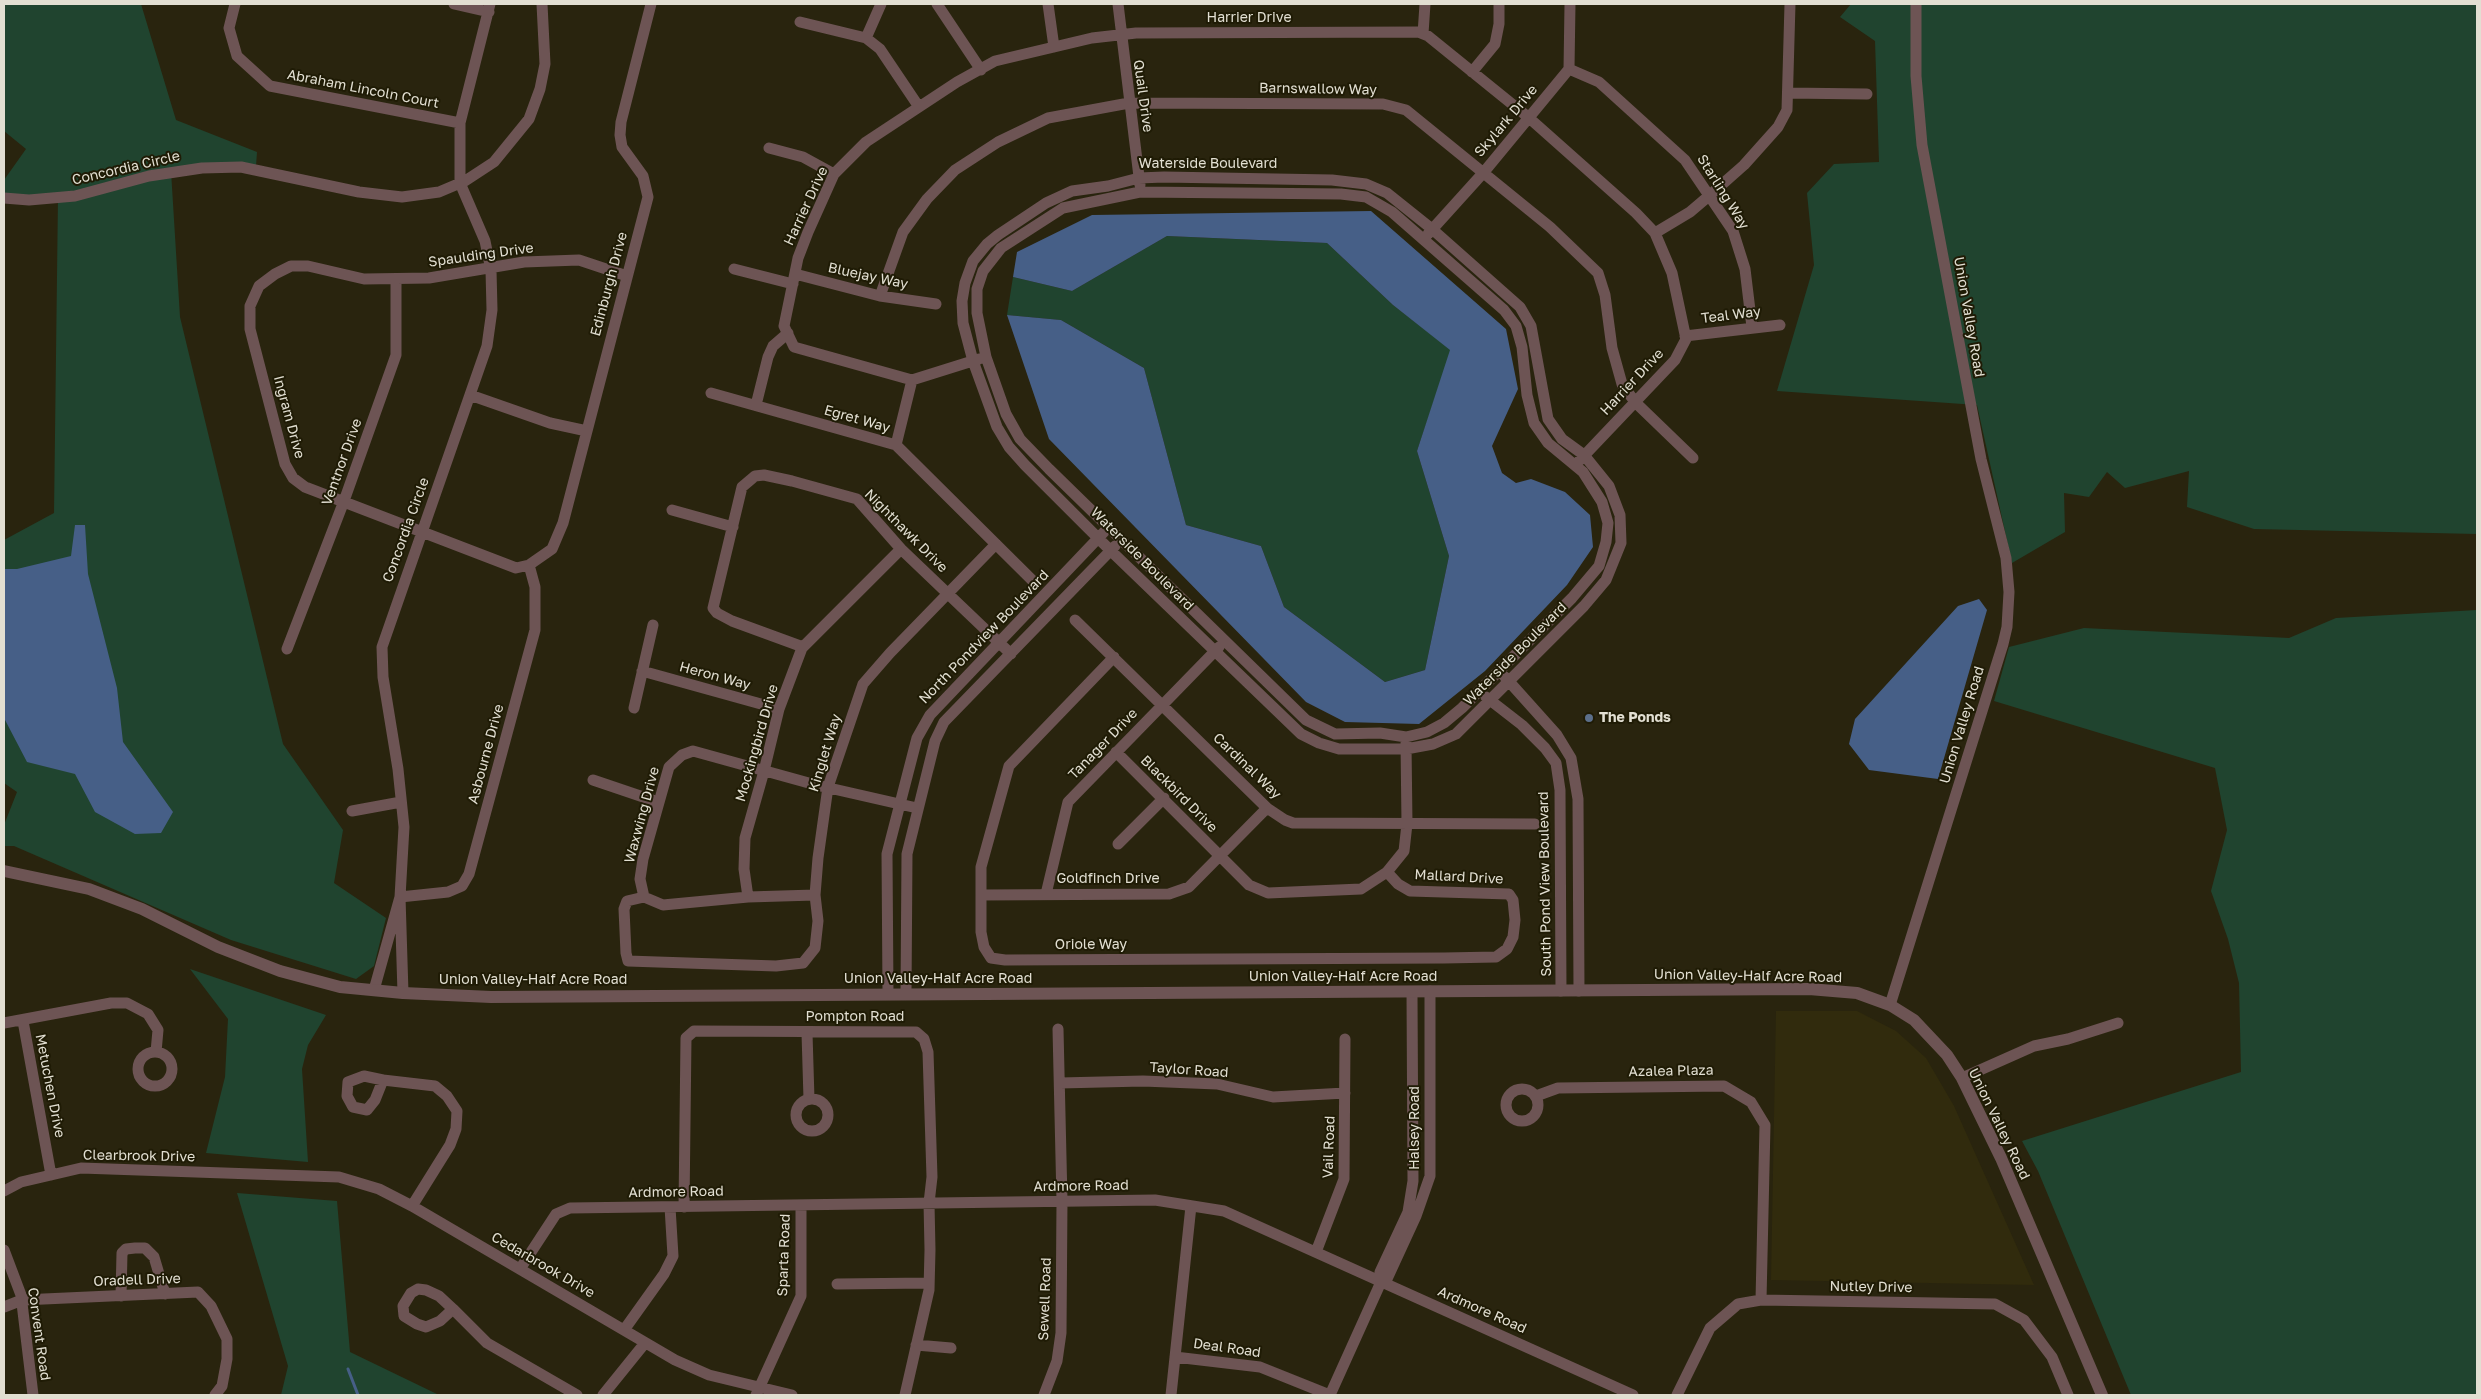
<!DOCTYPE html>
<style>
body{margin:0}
#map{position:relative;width:2481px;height:1399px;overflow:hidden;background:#29240e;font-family:"Golos Text",sans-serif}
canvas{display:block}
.frame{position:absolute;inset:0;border:5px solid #e2dfd2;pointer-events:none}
</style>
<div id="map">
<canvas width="2481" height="1399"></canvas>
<div class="frame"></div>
</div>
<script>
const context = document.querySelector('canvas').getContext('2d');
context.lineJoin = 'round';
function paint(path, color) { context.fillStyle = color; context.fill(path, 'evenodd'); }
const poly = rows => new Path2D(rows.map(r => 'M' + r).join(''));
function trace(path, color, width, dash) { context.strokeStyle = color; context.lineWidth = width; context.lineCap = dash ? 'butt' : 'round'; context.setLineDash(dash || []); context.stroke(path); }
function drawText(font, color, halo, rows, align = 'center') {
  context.font = font + ' "Golos Text",sans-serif'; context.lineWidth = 4; context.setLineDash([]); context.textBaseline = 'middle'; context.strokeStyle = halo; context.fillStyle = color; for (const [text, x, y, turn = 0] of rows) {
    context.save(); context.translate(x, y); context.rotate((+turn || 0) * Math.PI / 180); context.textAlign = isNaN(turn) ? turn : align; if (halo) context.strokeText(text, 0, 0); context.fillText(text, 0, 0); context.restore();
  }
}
paint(poly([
 [1776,1011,1857,1011,1896,1031,1926,1058,1954,1106,2034,1285,1771,1280]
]), '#312b0d');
paint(poly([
 [4,4,141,4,176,120,257,152,256,166,171,171,180,317,283,744,343,830,334,883,386,918,374,966,356,979,231,940,14,846,4,846,4,825,17,792,4,783,4,540,54,513,58,197,4,196,4,180,26,149,4,131],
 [1851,4,2477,4,2477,534,2254,529,2187,507,2189,471,2125,488,2107,472,2089,497,2064,493,2065,532,2012,563,1977,405,1777,391,1814,265,1807,193,1834,164,1879,162,1875,41,1840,17],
 [1167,236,1327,243,1393,305,1451,350,1417,451,1449,556,1425,670,1385,682,1284,607,1261,546,1186,525,1144,368,1061,320,1007,315,1013,277,1072,291],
 [2477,610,2477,1395,2131,1395,2038,1171,2022,1141,2241,1072,2239,983,2228,939,2211,891,2227,830,2215,768,1994,701,2009,647,2084,628,2289,638,2336,618],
 [190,969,326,1015,308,1045,302,1069,308,1162,206,1153,225,1077,228,1019],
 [237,1193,337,1201,350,1352,439,1395,281,1395,288,1366]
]), '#20442f');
paint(poly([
 [1371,211,1506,329,1518,389,1492,446,1502,473,1516,483,1531,479,1565,492,1590,515,1593,547,1567,585,1485,671,1419,724,1345,722,1306,702,1049,439,1007,315,1061,320,1144,368,1186,525,1261,546,1284,607,1385,682,1425,670,1449,556,1417,451,1450,350,1393,305,1327,243,1167,236,1072,291,1013,277,1017,252,1092,215],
 [75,525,85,525,88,574,117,688,123,742,173,812,161,833,135,834,95,812,75,774,27,762,4,718,4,569,17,569,71,556],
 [1979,599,1987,610,1938,779,1869,770,1849,744,1855,719,1958,606]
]), '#465f87');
trace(poly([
 [348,1369,358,1395]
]), '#465f87', 3);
trace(poly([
 [235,4,229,28,237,56,270,86,460,123],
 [454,4,489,12],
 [490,4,460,123,460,183,485,241,491,270,492,310,487,346,382,647,383,677,398,769,404,827,400,897,448,892,462,886,469,874,535,630,535,587,529,565],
 [937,4,981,70],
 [1048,4,1054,47],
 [1118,4,1140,185],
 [800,22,866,38,880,49,919,107],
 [1423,34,1425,4],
 [866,38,881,4],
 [1569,69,1599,82,1685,160,1733,231,1745,269,1752,327],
 [1472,72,1495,44,1499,24,1499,4],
 [1788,93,1867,94],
 [769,148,803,157,834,174],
 [1164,177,1332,180,1366,184,1387,193,1432,229,1520,307,1531,326,1548,419,1562,439,1584,455,1609,486,1620,515,1621,543,1606,580,1584,606,1456,734,1433,744,1406,749,1339,749,1319,743,1301,734,1110,550,1025,465,1009,447,997,427,973,361,963,323,962,301,965,283,973,261,987,244,998,235,1046,203,1072,191,1108,186,1139,178,1164,177],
 [1140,192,1341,194,1366,197,1392,212,1504,310,1516,326,1522,347,1527,395,1534,423,1548,443,1583,472,1602,502,1608,523,1606,542,1599,566,1572,598,1462,708,1444,723,1427,732,1406,737,1380,733,1335,734,1306,720,1049,469,1020,439,1006,414,986,357,977,313,977,289,983,271,1001,248,1063,208,1140,192],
 [4,198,29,200,75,196,149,176,202,168,241,167,359,192,402,197,439,192,465,181,494,162,529,119,540,89,545,64,542,4],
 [1655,233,1690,212,1710,195,1744,165,1778,127,1787,110,1790,4],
 [1428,234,1484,172,1569,69,1570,4],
 [734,269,793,284],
 [795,274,880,296,936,304],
 [627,276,579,260,524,262,429,278,364,279,308,266,291,266,275,274,259,286,250,306,250,329,285,464,293,478,305,487,516,568,529,565,552,549,563,523,648,197,643,176,622,147,620,135,621,122,651,4],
 [880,296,903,232,927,199,955,170,998,142,1048,118,1129,103,1383,104,1406,110,1550,227,1598,273,1605,295,1612,348,1622,384,1635,402,1693,458],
 [1685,336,1780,325],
 [912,380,794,347,784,326,798,258,808,232,834,174,866,142,957,82,995,61,1092,38,1136,33,1418,32,1428,36,1528,117,1636,213,1655,233,1672,273,1686,339,1675,360,1579,461],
 [711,393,896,445,1033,581],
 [470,395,550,423,587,431],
 [756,405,768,357,773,346,788,333],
 [896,445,912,380,979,359],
 [672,510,733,527],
 [1075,620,1267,808,1285,820,1293,823,1535,824],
 [803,647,732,621,717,613,713,608,742,487,755,476,764,475,792,481,857,499,901,549,1011,654],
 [287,649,344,501,396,355,396,280],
 [1114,657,1009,766,981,867,981,932,984,947,991,958,1005,960,1444,958,1496,957,1507,949,1513,937,1515,920,1513,900,1509,894,1410,891,1398,884,1387,872],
 [642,671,779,709],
 [1505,677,1557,735,1571,758,1578,799,1579,991],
 [1486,697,1522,725,1545,748,1556,763,1560,790,1561,991],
 [634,708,653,625],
 [1116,752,1249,885,1268,893,1361,889,1387,872,1404,851,1407,824,1406,743],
 [593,780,658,802],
 [352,811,401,802],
 [1118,844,1164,798],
 [1046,894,1068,802,1219,647],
 [815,895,748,897,663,905,644,897,640,879,643,859,669,767,682,755,693,751,816,785,917,808],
 [981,895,1169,894,1189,887,1267,808],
 [644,897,627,901,624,909,626,953,628,961,776,966,803,963,815,948,818,921,815,895,818,858,828,787,863,684,890,653,996,544],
 [748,897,744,869,745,838,764,771,779,709,802,648,901,549],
 [374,990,400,897,403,993],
 [888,994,887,854,917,738,930,715,1104,532],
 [906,994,907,854,935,741,944,722,1115,546],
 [1890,1005,2003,644,2007,627,2009,592,2006,558,1981,459,1922,145,1916,76,1916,4],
 [23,1021,51,1175],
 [4,1023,111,1003,127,1003,148,1014,158,1030,156,1052],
 [807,1033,809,1099],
 '138 1069a17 17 0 1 1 34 0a17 17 0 1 1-34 0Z',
 [364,1076,383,1080,375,1100,367,1110,353,1107,347,1096,348,1082,364,1076],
 [1962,1078,2034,1046,2068,1039,2118,1023],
 [383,1080,435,1086,447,1096,457,1111,456,1129,450,1145,412,1206],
 [1060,1083,1143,1081,1217,1084,1273,1097,1345,1093],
 '1506 1105a16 16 0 1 1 32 0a16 16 0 1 1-32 0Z',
 [1536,1096,1558,1088,1724,1086,1751,1102,1765,1125,1761,1300],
 '796 1115a16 16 0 1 1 32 0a16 16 0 1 1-32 0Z',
 [4,1191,21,1182,81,1168,339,1177,379,1189,412,1206,675,1360,709,1375,792,1395],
 [684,1207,686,1038,694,1031,916,1032,924,1039,928,1052,932,1177,929,1203,930,1250,929,1290,905,1395],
 [4,1250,21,1295,33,1395],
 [1316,1252,1344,1179,1345,1039],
 [520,1269,556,1214,570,1208,1155,1200,1224,1211,1633,1395],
 [1381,1282,1387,1279,1416,1216,1430,1176,1430,991],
 [837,1284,929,1283],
 [418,1289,426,1290,439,1296,453,1309,440,1321,426,1327,417,1324,404,1316,403,1306,411,1293,418,1289],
 [121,1296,122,1253,126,1249,135,1248,145,1248,154,1257,165,1294],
 [4,1307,22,1300,198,1292,211,1306,227,1339,227,1359,222,1386,215,1395],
 [453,1309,487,1343,577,1395],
 [624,1330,664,1274,673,1256,670,1207],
 [916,1345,951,1348],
 [1175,1357,1260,1367,1330,1395],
 [603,1395,645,1343],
 [756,1395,801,1296,801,1205],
 [1044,1395,1057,1361,1061,1333,1062,1201,1058,1029],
 [1171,1395,1191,1206],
 [1330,1395,1381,1282,1380,1272,1408,1212,1413,1181,1412,992],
 [1677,1395,1710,1328,1738,1304,1761,1300,1995,1304,2024,1320,2052,1357,2068,1395]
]), '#6d5454', 11);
trace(poly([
 [4,871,89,889,142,909,218,947,280,971,340,987,403,993,491,997,1809,989,1857,993,1890,1005,1914,1020,1947,1055,1962,1078,2001,1158,2102,1395]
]), '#6d5454', 12);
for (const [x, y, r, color] of [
 [1589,718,5,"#5c6f8a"]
]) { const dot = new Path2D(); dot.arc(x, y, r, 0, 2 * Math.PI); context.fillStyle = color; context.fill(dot); trace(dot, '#1f1b05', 2); }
drawText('14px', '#e2dfd2', '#1f1b05', [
 ["Harrier Drive",1249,18],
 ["Abraham Lincoln Court",363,89,11],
 ["Barnswallow Way",1318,89,1],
 ["Quail Drive",1143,96,82],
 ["Skylark Drive",1506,121,-50],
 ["Waterside Boulevard",1208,164],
 ["Concordia Circle",126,168,-13],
 ["Starling Way",1723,192,58],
 ["Harrier Drive",806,206,-65],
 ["Spaulding Drive",481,255,-8],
 ["Bluejay Way",868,276,12],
 ["Edinburgh Drive",609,284,-75],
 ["Teal Way",1731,315,-7],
 ["Union Valley Road",1969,317,80],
 ["Harrier Drive",1632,382,-47],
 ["Ingram Drive",289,417,75],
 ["Egret Way",857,419,16],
 ["Ventnor Drive",342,462,-70],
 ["Concordia Circle",406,530,-70],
 ["Nighthawk Drive",906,531,45],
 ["Waterside Boulevard",1142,559,45],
 ["North Pondview Boulevard",984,637,-46],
 ["Waterside Boulevard",1515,654,-45],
 ["Heron Way",715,676,15],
 ["Union Valley Road",1962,725,-73],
 ["Mockingbird Drive",757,743,-74],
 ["Tanager Drive",1103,744,-46],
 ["Kinglet Way",825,753,-73],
 ["Asbourne Drive",486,754,-75],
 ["Cardinal Way",1247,766,44],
 ["Blackbird Drive",1179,794,45],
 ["Waxwing Drive",642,815,-75],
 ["Mallard Drive",1459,877,3],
 ["Goldfinch Drive",1108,879],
 ["South Pond View Boulevard",1545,884,-91],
 ["Oriole Way",1091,945],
 ["Union Valley-Half Acre Road",1748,976,1],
 ["Union Valley-Half Acre Road",1343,977],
 ["Union Valley-Half Acre Road",938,979],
 ["Union Valley-Half Acre Road",533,980],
 ["Pompton Road",855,1017],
 ["Taylor Road",1189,1070,4],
 ["Azalea Plaza",1671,1071,-1],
 ["Metuchen Drive",50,1086,79],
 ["Union Valley Road",1999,1124,64],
 ["Halsey Road",1415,1128,-90],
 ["Vail Road",1329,1147,-88],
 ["Clearbrook Drive",139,1156,1],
 ["Ardmore Road",1081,1186,-1],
 ["Ardmore Road",676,1192,-1],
 ["Sparta Road",784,1255,-88],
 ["Cedarbrook Drive",543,1265,30],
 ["Oradell Drive",137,1280,-2],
 ["Nutley Drive",1871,1287,1],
 ["Sewell Road",1045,1299,-88],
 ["Ardmore Road",1482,1310,24],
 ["Convent Road",39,1334,82],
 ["Deal Road",1227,1348,8]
]);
drawText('bold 14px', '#e2dfd2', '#1f1b05', [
 ["The Ponds",1599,718]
], 'left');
</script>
